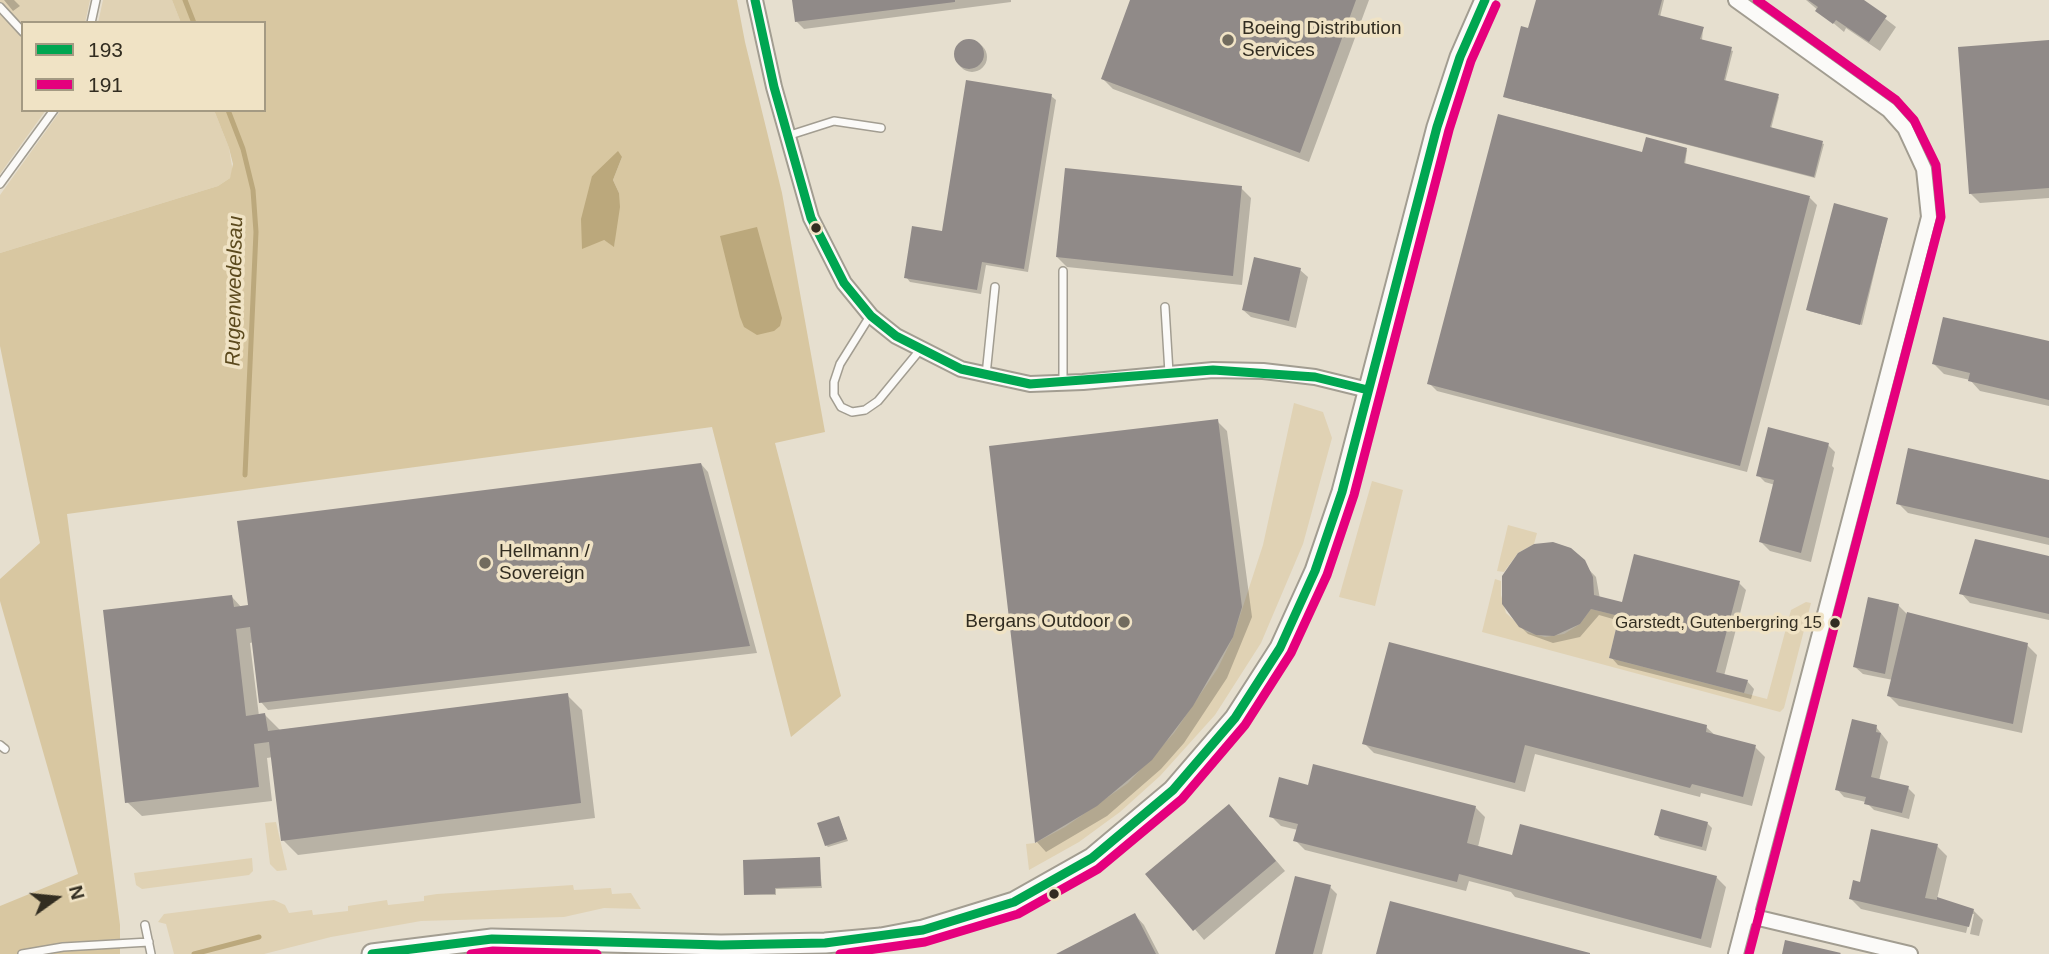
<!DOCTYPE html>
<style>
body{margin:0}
#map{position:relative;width:2049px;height:954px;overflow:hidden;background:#e6dfcf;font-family:Arial,sans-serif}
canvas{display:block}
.legend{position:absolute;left:21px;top:21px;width:245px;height:91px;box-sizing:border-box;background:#f0e3c5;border:2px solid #a49a83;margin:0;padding:9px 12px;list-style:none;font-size:21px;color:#322d21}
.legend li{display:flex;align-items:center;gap:14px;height:35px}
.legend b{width:35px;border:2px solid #a49a83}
.north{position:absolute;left:21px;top:863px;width:70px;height:70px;-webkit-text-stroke:5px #f0e3c5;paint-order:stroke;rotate:75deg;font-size:19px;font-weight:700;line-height:28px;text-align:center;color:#322d21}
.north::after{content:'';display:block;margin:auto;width:24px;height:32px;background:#322d21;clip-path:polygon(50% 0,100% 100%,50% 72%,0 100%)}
</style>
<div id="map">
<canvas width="2049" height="954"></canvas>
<ul class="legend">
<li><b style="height:9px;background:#00a651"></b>193</li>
<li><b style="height:9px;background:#e5007d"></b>191</li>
</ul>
<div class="north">N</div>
</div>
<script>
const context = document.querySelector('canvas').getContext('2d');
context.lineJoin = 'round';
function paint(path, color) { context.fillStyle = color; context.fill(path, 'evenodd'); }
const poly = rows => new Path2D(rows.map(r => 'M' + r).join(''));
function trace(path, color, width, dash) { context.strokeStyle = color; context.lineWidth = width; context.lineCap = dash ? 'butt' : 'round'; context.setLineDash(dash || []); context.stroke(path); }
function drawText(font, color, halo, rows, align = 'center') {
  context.font = font + ' Arial,sans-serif'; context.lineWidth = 7; context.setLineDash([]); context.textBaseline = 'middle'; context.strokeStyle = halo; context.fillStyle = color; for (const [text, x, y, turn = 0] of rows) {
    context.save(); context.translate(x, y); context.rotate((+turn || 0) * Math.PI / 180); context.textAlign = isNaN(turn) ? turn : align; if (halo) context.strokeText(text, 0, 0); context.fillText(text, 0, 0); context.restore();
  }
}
paint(poly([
 [0,0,90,0,85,23,23,23,23,110,46,110,0,174],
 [103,0,172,0,181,23,98,23],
 [61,110,214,110,229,148,233,172,230,178,218,186,0,253,0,195],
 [1294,403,1323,412,1332,438,1303,544,1261,643,1215,715,1160,776,1120,812,1079,842,1029,870,1026,844,1035,843,1065,827,1128,783,1174,733,1218,668,1233,637,1263,545],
 [1372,481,1403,490,1375,606,1339,597],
 [1508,525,1537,533,1534,544,1518,553,1504,572,1497,571],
 [1495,579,1501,581,1501,595,1506,613,1527,632,1545,637,1564,634,1580,624,1591,609,1619,616,1609,658,1767,699,1791,610,1806,602,1811,603,1784,708,1780,712,1482,632],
 [276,822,287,870,277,871,270,864,265,823],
 [252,858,253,871,249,875,142,889,136,885,134,873],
 [573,885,574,890,611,888,612,894,631,893,641,909,604,908,564,917,421,921,331,937,264,954,174,954,166,924,158,922,164,914,274,900,285,905,289,913,312,910,313,915,348,911,348,906,387,900,388,905,424,901,424,896,437,894]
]), '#e0d2b4');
paint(poly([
 [172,0,737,0,745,42,782,193,825,432,775,443,841,696,791,737,712,427,67,514,120,925,120,954,0,954,0,906,78,874,0,601,0,579,40,543,0,346,0,253,218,186,230,178,233,164,229,148,214,110,264,110,264,23,181,23],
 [622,157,613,180,619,193,614,246,604,240,592,176]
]), '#d8c7a1');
paint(poly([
 [618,151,622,157,613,180,619,193,620,207,614,247,604,240,582,249,581,219,592,176],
 [757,227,782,318,780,326,774,331,757,335,744,327,740,317,720,236]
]), '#bba87c');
paint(poly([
 [4,0,14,0,20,6,13,11],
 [794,0,1011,0,1011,2,804,29,796,21],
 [1132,0,1369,0,1309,162,1113,89,1103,79],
 [1537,0,1664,0,1660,17,1703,28,1702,41,1733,51,1725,82,1779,97,1771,129,1824,144,1815,178,1507,98],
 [1806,0,1861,0,1896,27,1880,51,1846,28,1844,32],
 '957 57a15 15 0 1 1 30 0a15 15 0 1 1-30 0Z',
 [2049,42,2049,198,1980,203,1970,193],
 [1051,96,1056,100,1028,272,986,265,981,294,910,282,906,277],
 [1687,150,1685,165,1810,198,1817,205,1747,472,1437,391,1429,383,1648,155],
 [1241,188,1251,198,1242,285,1067,267,1057,257],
 [1887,219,1862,325,1809,311,1808,310],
 [1300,270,1308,277,1296,328,1251,317,1243,310],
 [2049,343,2049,406,1980,391,1970,380,1944,374,1934,364],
 [1217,421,1227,431,1252,617,1227,678,1184,743,1161,769,1107,816,1046,852,1037,842,991,448],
 [1828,445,1835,452,1832,466,1834,468,1811,562,1770,551,1760,541,1775,485,1765,482,1758,475],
 [701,464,708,472,757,653,268,710,261,702,254,642,250,643,259,716,265,715,280,730,567,695,582,710,595,818,298,855,283,840,273,757,267,758,272,801,142,816,127,802,232,597,242,608],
 [2049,482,2049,545,1908,513,1898,503],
 [1570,550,1596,577,1600,599,1623,605,1739,583,1746,590,1724,676,1747,681,1754,689,1751,699,1618,665,1611,657,1620,621,1599,615,1580,637,1553,643,1528,634,1520,626],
 [2049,558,2049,620,1970,603,1961,593],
 [1898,605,1907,614,2027,645,2037,655,2022,733,1899,706,1889,696,1893,680,1863,674,1855,667],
 [1706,727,1716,736,1755,747,1765,757,1752,806,1701,793,1700,797,1535,754,1525,792,1374,753,1364,743],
 [1876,727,1888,742,1879,781,1908,788,1915,795,1909,819,1874,810,1866,802,1844,797,1837,789],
 [1309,787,1475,807,1485,817,1478,847,1513,857,1716,877,1726,887,1711,948,1515,897,1511,892,1469,881,1466,891,1305,850,1295,840,1298,830,1281,826,1271,816],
 [1238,816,1285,871,1204,940,1148,874],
 [839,818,848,841,828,847,826,845],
 [1707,823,1712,828,1706,851,1660,839,1656,834],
 [1937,846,1947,856,1937,899,1973,910,1983,920,1979,936,1970,934,1974,914,1971,914,1966,933,1861,909,1851,899,1861,884],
 [819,859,822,888,776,889,776,895,746,894],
 [1330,887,1337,894,1322,954,1277,954],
 [1135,915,1144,925,1159,954,1060,954]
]), '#0003');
trace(poly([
 [185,0,194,23],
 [228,110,243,149,253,190,256,232,245,475],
 [194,954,259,937]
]), '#bba87c', 5);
paint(poly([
 [792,0,955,0,955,2,795,22],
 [1130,0,1356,0,1300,153,1101,79],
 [1536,0,1662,0,1658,15,1704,27,1700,39,1732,47,1724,80,1779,94,1770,127,1823,141,1814,177,1503,97,1521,26,1528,28],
 [1808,0,1864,0,1887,16,1869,42,1836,20,1833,24,1815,11,1818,7],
 '954 54a15 15 0 1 1 30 0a15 15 0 1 1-30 0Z',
 [2049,40,2049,188,1969,194,1958,47],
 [966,80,1052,94,1024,269,982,262,977,290,904,278,912,226,942,231],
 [1498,114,1642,152,1646,137,1687,148,1684,163,1810,196,1740,466,1427,384],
 [1065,168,1242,186,1233,276,1056,257],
 [1834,203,1888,218,1860,325,1806,310],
 [1254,257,1301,268,1289,321,1242,310],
 [1943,317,2049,341,2049,400,1968,381,1970,373,1932,364],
 [1218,419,1242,607,1233,637,1193,706,1152,760,1097,806,1035,843,989,446],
 [1768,427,1829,443,1801,553,1759,542,1774,480,1756,476],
 [1908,448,2049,480,2049,538,1896,504],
 [701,463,750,646,259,703,250,627,236,629,246,716,265,713,268,731,568,693,581,803,281,841,269,742,254,744,259,787,125,803,103,610,232,595,234,607,248,605,237,521],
 [1975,539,2049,556,2049,614,1959,594],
 [1553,542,1571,548,1585,560,1593,577,1594,595,1622,602,1634,554,1740,581,1716,672,1748,680,1744,693,1609,658,1619,616,1591,609,1580,624,1554,636,1536,635,1519,627,1502,604,1502,576,1518,553,1534,544],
 [1868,597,1899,604,1885,674,1853,667],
 [1907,612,2028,643,2013,724,1887,696],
 [1389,642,1707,725,1706,732,1756,745,1743,797,1692,784,1690,788,1525,745,1515,783,1362,744],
 [1852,719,1877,725,1876,732,1881,733,1871,777,1909,786,1902,813,1864,804,1866,797,1835,790],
 [1313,764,1476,806,1467,843,1512,855,1520,824,1717,876,1701,939,1459,874,1457,882,1293,841,1298,824,1269,817,1279,777,1308,785],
 [1229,804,1276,861,1193,931,1145,874],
 [1661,809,1708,822,1702,847,1654,835],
 [839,816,847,839,825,846,817,823],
 [1871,829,1938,844,1925,898,1937,900,1937,897,1974,909,1969,927,1849,899,1853,880,1860,882],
 [820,857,821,886,775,888,775,894,744,895,743,860],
 [1295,876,1331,885,1313,954,1275,954],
 [1390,901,1590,953,1590,954,1376,954],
 [1135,913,1156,954,1056,954],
 [1785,940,1841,953,1840,954,1782,954]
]), '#908a88');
const service = poly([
 [0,7,23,32],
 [91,23,96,0],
 [787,136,834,121,881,128],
 [0,184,54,110],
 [1165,307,1169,373],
 [870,316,840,364,834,382,834,395,841,407,852,412,865,410,878,401,920,350],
 [986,375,995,287],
 [1063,382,1063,271],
 [0,745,5,749],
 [145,925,151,954],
 [538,941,541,954],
 [22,954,63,947,149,942]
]);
const minor = poly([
 [755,0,774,87,811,218,844,283,871,316,896,336,961,369,1030,384,1083,382,1213,370,1263,371,1315,377,1368,390],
 [1746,915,1910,954],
 [1736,954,1929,217,1924,169,1905,128,1889,110,1736,0]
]);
const secondary = poly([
 [372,954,492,939,721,945,825,943,881,938,923,930,1014,902,1092,858,1173,790,1235,718,1280,648,1315,571,1342,492,1437,127,1460,57,1485,0]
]);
trace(service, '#a29d91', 10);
trace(minor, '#a29d91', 18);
trace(secondary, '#a29d91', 23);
trace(service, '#fbfaf8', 7);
trace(minor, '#fbfaf8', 14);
trace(secondary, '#fbfaf8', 19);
trace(poly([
 [755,0,774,87,811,218,844,283,871,316,896,336,961,369,1030,384,1213,370,1315,377,1368,390],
 [372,954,492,939,721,945,825,943,923,930,1014,902,1092,858,1173,790,1235,718,1280,648,1315,571,1342,492,1437,127,1460,57,1485,0]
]), '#00a651', 9);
trace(poly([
 [471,954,493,951,597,954],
 [840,954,925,942,1018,914,1098,869,1182,799,1245,725,1291,653,1327,575,1354,495,1449,130,1471,61,1496,5],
 [1749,954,1941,217,1936,165,1914,120,1896,100,1757,0]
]), '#e5007d', 9);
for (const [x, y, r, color] of [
 [1228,40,7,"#716b5e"],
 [816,228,6,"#322d21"],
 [485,563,7,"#716b5e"],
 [1124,622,7,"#716b5e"],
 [1835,623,6,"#322d21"],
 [1054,894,6,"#322d21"]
]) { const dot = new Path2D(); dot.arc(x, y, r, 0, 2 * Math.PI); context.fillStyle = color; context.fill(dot); trace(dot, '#f0e3c5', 2.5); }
drawText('17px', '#322d21', '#f0e3c5', [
 ["Garstedt, Gutenbergring 15",1822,623]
], 'right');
drawText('19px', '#322d21', '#f0e3c5', [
 ["Boeing Distribution",1242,29],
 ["Services",1242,51],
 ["Hellmann /",499,552],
 ["Sovereign",499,574],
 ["Bergans Outdoor",1110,622,"right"]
], 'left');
drawText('italic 21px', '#5b491d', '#f0e3c5', [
 ["Rugenwedelsau",235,291,-89]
]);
</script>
